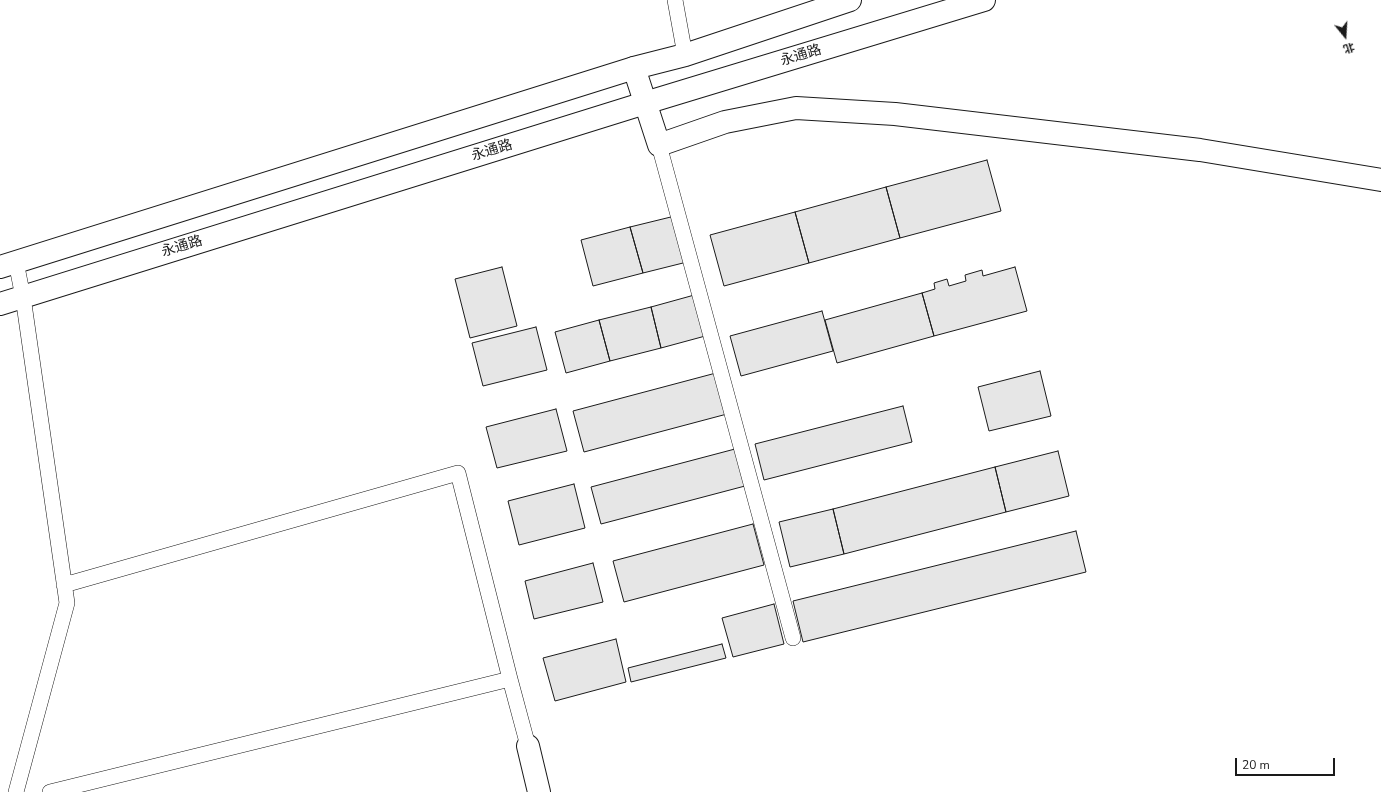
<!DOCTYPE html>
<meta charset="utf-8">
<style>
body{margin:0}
#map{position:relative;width:1381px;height:792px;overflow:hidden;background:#fff;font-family:"Nunito Sans","Noto Sans SC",sans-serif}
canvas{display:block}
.north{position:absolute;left:1325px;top:16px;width:40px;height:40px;-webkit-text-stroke:3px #fff;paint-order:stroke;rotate:162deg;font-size:11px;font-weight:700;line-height:16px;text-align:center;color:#1a1a1a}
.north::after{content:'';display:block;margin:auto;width:14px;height:18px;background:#1a1a1a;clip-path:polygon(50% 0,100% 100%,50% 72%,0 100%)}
.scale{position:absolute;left:1235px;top:758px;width:100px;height:18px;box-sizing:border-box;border:2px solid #1a1a1a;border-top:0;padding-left:5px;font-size:12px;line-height:14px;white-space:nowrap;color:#1a1a1a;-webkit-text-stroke:3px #fff;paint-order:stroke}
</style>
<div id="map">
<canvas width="1381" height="792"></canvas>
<div class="north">北</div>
<div class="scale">20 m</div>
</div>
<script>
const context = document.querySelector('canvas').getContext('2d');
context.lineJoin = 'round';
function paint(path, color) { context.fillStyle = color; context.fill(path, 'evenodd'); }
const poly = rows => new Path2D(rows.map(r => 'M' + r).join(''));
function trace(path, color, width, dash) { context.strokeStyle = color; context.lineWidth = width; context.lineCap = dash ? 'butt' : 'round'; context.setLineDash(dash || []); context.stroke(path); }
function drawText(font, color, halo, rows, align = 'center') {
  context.font = font + ' "Nunito Sans","Noto Sans SC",sans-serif'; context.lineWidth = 3; context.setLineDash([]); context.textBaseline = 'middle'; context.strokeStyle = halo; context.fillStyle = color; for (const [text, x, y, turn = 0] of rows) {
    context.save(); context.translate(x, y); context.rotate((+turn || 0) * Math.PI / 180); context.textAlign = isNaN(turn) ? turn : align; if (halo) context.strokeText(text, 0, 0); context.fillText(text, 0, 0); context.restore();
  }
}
const building = poly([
 [987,160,1001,211,900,238,886,187,987,160],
 [886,187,900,238,809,263,795,212,886,187],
 [795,212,809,263,724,286,710,235,795,212],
 [679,215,691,261,643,273,630,227,679,215],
 [630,227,643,273,593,286,581,240,630,227],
 [502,267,517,326,470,338,455,279,502,267],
 [1015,267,1027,311,934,336,922,293,935,289,934,283,947,279,949,286,966,281,965,275,982,270,983,276,1015,267],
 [922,293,934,336,837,363,825,320,922,293],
 [698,294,709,335,661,348,651,307,698,294],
 [651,307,661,348,610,361,599,320,651,307],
 [822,311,833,351,741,376,730,336,822,311],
 [599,320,610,361,566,373,555,332,599,320],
 [536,327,547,370,483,386,472,343,536,327],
 [1040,371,1051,416,989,431,978,387,1040,371],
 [716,373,727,414,584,452,573,411,716,373],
 [903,406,912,442,764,480,755,444,903,406],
 [556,409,567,451,497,468,486,427,556,409],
 [735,449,745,486,601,524,591,487,735,449],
 [1058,451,1069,496,1006,512,995,467,1058,451],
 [995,467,1006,512,844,554,833,509,995,467],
 [574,484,585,528,519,545,508,501,574,484],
 [833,509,844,554,790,567,779,522,833,509],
 [753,524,764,565,624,602,613,561,753,524],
 [1076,531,1086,572,803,642,793,601,1076,531],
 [593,563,603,602,534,619,525,581,593,563],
 [774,604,784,644,733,657,722,618,774,604],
 [616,639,626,682,555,701,543,658,616,639],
 [722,644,726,658,631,682,628,668,722,644]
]);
paint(building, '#e6e6e6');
trace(building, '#1a1a1a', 1);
const service = poly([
 [675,0,685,55],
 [659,145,793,638],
 [64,585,458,473,510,679,528,746],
 [16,792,67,603,23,297,16,262],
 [50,792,510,679]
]);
const minor = poly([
 [634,68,659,145,725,122,796,108,895,114,1200,150,1381,180],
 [528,746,539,792]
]);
const secondary = poly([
 [0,267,634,68,685,55,850,0],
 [0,304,645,103,984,0]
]);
trace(service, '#1a1a1a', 16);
trace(minor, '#1a1a1a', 24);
trace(secondary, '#1a1a1a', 24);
trace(service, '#fff', 15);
trace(minor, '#fff', 22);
trace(secondary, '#fff', 22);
drawText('14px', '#1a1a1a', '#fff', [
 ["永通路",801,56,-17],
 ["永通路",492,151,-17],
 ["永通路",182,247,-17]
]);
</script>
